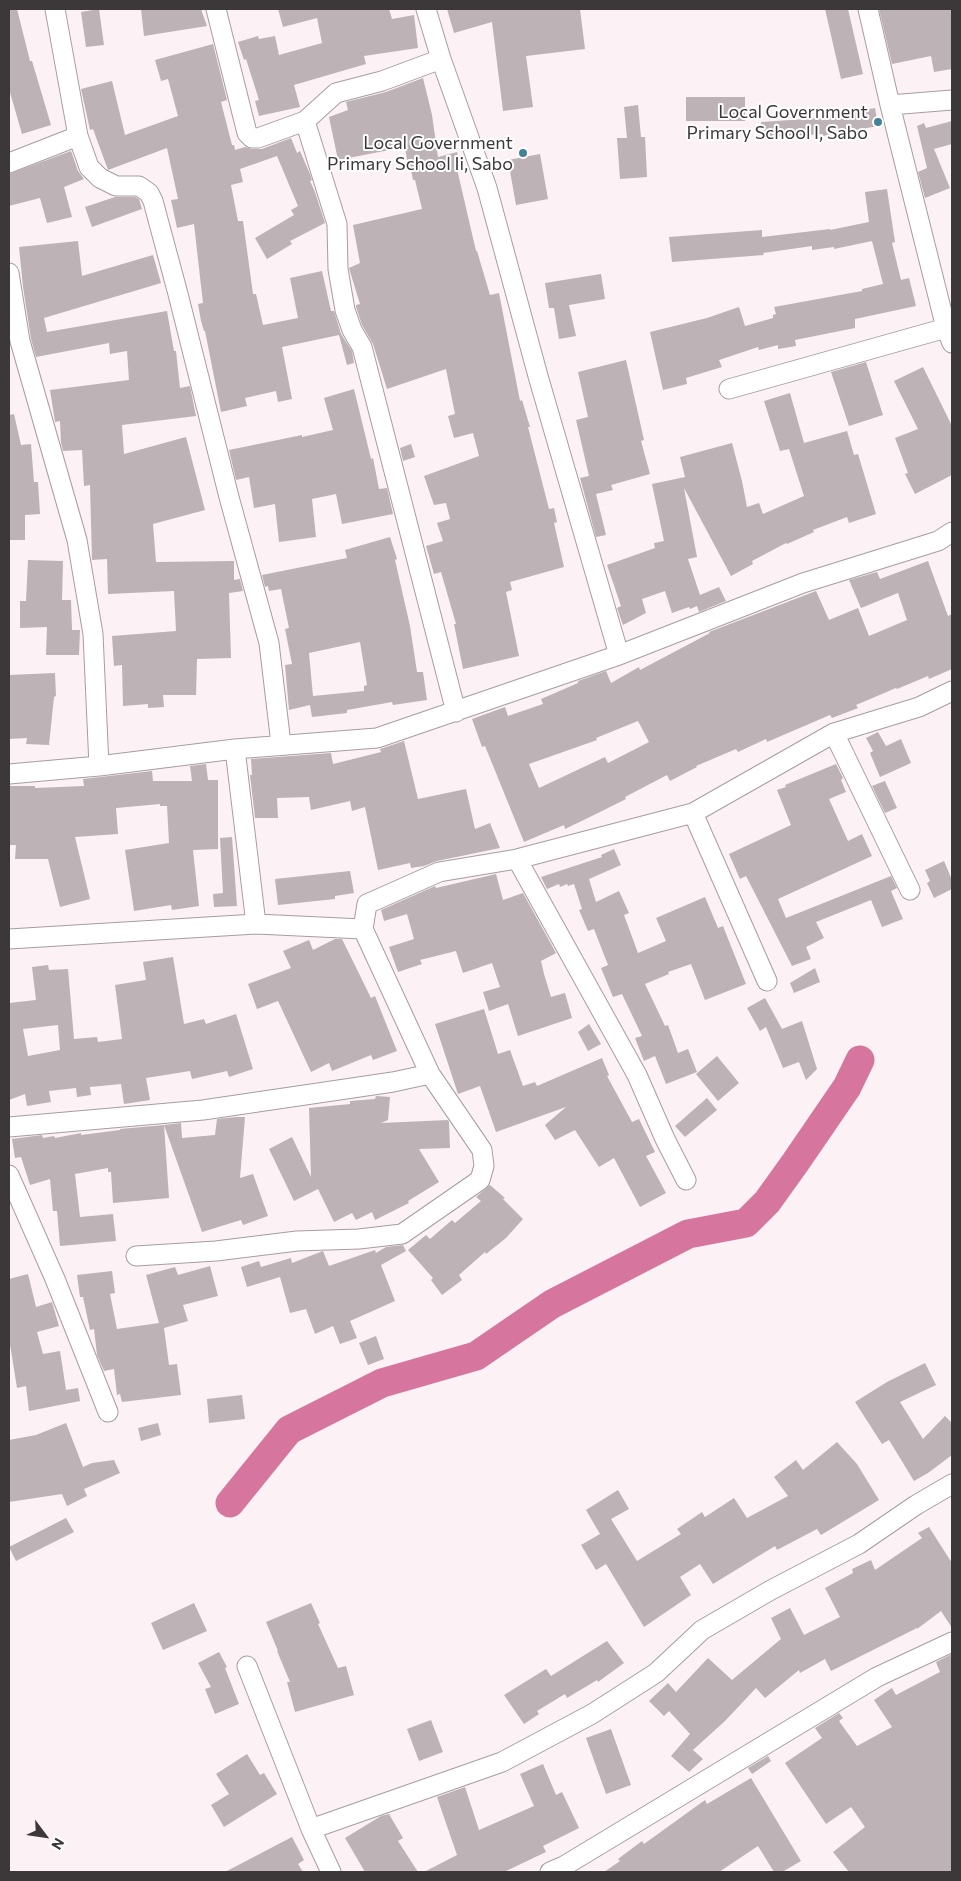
<!DOCTYPE html>
<style>
body{margin:0}
#map{position:relative;width:961px;height:1881px;overflow:hidden;background:#fcf1f5;font-family:Commissioner,sans-serif}
canvas{display:block}
.frame{position:absolute;inset:0;border:10px solid #3c383a;pointer-events:none}
.north{position:absolute;left:20px;top:1811px;width:50px;height:50px;-webkit-text-stroke:4px #fff;paint-order:stroke;rotate:121deg;font-size:14px;font-weight:700;line-height:20px;text-align:center;color:#3c383a}
.north::after{content:'';display:block;margin:auto;width:18px;height:22px;background:#3c383a;clip-path:polygon(50% 0,100% 100%,50% 72%,0 100%)}
</style>
<div id="map">
<canvas width="961" height="1881"></canvas>
<div class="frame"></div>
<div class="north">N</div>
</div>
<script>
const context = document.querySelector('canvas').getContext('2d');
context.lineJoin = 'round';
const poly = rows => new Path2D(rows.map(r => 'M' + r).join(''));
function trace(path, color, width, dash) { context.strokeStyle = color; context.lineWidth = width; context.lineCap = dash ? 'butt' : 'round'; context.setLineDash(dash || []); context.stroke(path); }
function paint(path, color) { context.fillStyle = color; context.fill(path, 'evenodd'); }
function drawText(font, color, halo, rows, align = 'center') {
  context.font = font + ' Commissioner,sans-serif'; context.lineWidth = 4; context.setLineDash([]); context.textBaseline = 'middle'; context.strokeStyle = halo; context.fillStyle = color; for (const [text, x, y, turn = 0] of rows) {
    context.save(); context.translate(x, y); context.rotate((+turn || 0) * Math.PI / 180); context.textAlign = isNaN(turn) ? turn : align; if (halo) context.strokeText(text, 0, 0); context.fillText(text, 0, 0); context.restore();
  }
}
trace(poly([
 [230,1503,289,1430,382,1383,476,1356,552,1304,688,1234,746,1223,767,1202,795,1163,847,1087,860,1060]
]), '#d6759d', 29);
paint(poly([
 [9,9,17,9,30,61,32,61,51,125,22,134,9,89],
 [99,9,104,45,86,47,81,12],
 [141,9,201,9,207,26,144,36],
 [278,9,389,9,392,19,414,15,418,48,364,56,366,64,294,85,300,107,259,116,255,101,259,100,246,59,244,60,238,42,258,36,259,39,275,36,279,55,322,43,317,18,283,27],
 [447,9,580,9,585,49,526,56,533,107,503,111,492,22,454,33],
 [825,9,848,9,863,74,841,79],
 [879,9,952,9,952,69,934,72,931,56,892,64],
 [213,44,227,100,221,102,232,145,234,145,235,150,245,147,252,149,262,149,291,138,297,153,300,151,310,174,312,180,310,181,315,192,325,223,290,241,292,244,267,259,255,238,294,215,291,210,298,206,277,156,240,169,243,182,231,185,238,221,243,221,253,294,256,294,263,325,298,318,290,278,322,271,331,311,334,311,341,334,352,351,354,363,347,365,339,335,282,347,292,399,278,402,276,391,245,398,247,406,221,412,205,331,204,331,201,321,198,304,203,303,194,224,177,228,171,200,178,199,167,148,108,170,93,129,90,130,81,89,112,81,125,135,178,116,168,79,161,81,155,60],
 [423,78,432,115,438,157,457,152,461,168,457,169,476,251,477,251,490,295,499,293,520,401,522,400,530,427,528,427,549,509,554,508,557,522,554,523,564,567,510,582,512,590,506,592,519,656,463,669,454,624,456,624,441,572,434,574,426,546,443,541,437,523,450,519,446,503,434,505,424,476,479,456,473,433,454,438,448,416,455,414,446,369,387,389,373,344,362,325,356,307,356,305,360,304,349,268,360,263,353,225,422,209,415,180,413,180,409,159,407,160,405,147,338,160,329,117,348,110,346,102,386,92],
 [686,97,745,97,745,121,686,121],
 [638,105,641,137,645,137,647,177,620,179,617,138,627,138,624,107],
 [875,108,878,126,823,136,823,134,762,138,761,122,820,118],
 [952,121,952,144,934,149,950,188,925,198,918,172,927,168,917,126,924,123,926,128],
 [71,151,78,171,84,179,64,187,72,217,47,223,40,198,9,206,9,174],
 [540,154,548,199,516,205,508,160],
 [887,189,895,242,892,243,901,280,909,278,916,306,855,319,855,328,795,340,796,346,778,349,778,345,759,350,758,347,719,360,722,367,686,378,687,384,663,390,650,332,707,318,739,307,745,326,773,318,773,315,776,314,774,307,862,291,862,289,883,284,872,241,834,249,834,247,812,250,812,246,763,253,764,255,672,262,669,237,762,230,762,237,830,229,830,230,869,222,865,192],
 [115,197,135,197,139,199,142,209,92,227,85,207],
 [78,241,82,276,153,255,161,283,44,318,47,332,167,311,174,351,176,351,180,388,190,386,196,416,122,425,124,454,186,437,205,510,153,524,156,562,234,561,234,580,240,579,243,591,229,593,231,658,197,659,196,695,163,695,164,707,148,708,148,704,123,706,122,665,114,666,112,636,176,631,174,591,108,594,107,559,92,560,90,485,84,486,82,450,63,451,61,443,60,421,55,422,50,390,129,380,127,351,110,354,109,343,36,357,31,339,23,287,19,247],
 [601,274,605,299,569,305,576,336,559,339,554,308,549,308,545,283],
 [626,360,644,440,641,441,650,474,611,485,613,490,596,494,606,535,596,537,580,478,589,476,576,420,588,417,578,372],
 [866,362,883,415,849,426,831,372],
 [923,367,952,426,952,475,915,494,905,474,908,473,895,438,918,429,894,381],
 [354,389,371,459,373,458,379,489,387,488,393,514,342,524,336,494,312,499,316,537,279,542,275,504,254,508,249,477,236,480,229,450,302,435,302,437,333,430,324,398],
 [790,393,804,443,847,431,854,455,858,454,876,514,849,523,847,517,813,530,814,532,787,544,786,543,752,561,753,564,731,576,684,488,697,557,688,559,700,595,719,587,726,601,699,612,697,606,690,609,689,607,672,613,665,591,642,599,646,613,623,625,617,608,621,606,607,565,655,548,654,543,664,541,652,484,685,477,680,457,732,443,742,481,747,507,759,503,763,514,804,496,789,449,780,451,764,401],
 [14,414,21,445,31,444,34,482,38,482,40,514,25,515,25,540,9,540,9,415],
 [411,444,415,457,403,461,400,448],
 [390,537,397,559,395,560,410,626,417,672,423,672,427,700,393,705,392,702,347,710,347,713,312,717,310,705,289,710,285,665,292,664,285,629,289,628,281,589,269,591,268,586,265,587,262,575,347,558,345,550],
 [360,642,367,685,364,686,364,691,313,696,309,653],
 [28,560,63,561,62,600,71,600,72,630,80,630,79,655,46,655,47,627,20,628,20,601,26,601],
 [928,561,948,616,952,614,952,669,929,679,928,676,897,689,896,688,856,705,858,708,832,718,830,715,767,742,766,739,738,752,736,749,696,766,697,767,670,781,667,775,625,797,626,799,594,815,565,829,564,825,524,842,485,746,482,747,472,719,505,707,508,716,543,704,541,699,578,683,578,681,606,671,611,683,639,667,640,670,710,633,709,632,816,591,829,620,858,608,869,636,907,620,898,593,861,608,849,580,877,572,880,579],
 [638,721,649,742,608,763,605,757,539,788,529,764,597,740,596,738],
 [55,673,56,696,54,697,49,745,26,744,27,738,9,739,9,675],
 [878,732,886,746,901,739,911,763,880,777,870,753,873,751,866,738],
 [404,741,418,799,466,789,475,829,490,823,500,848,437,861,424,866,411,868,410,863,378,870,365,807,352,811,350,801,311,810,309,797,277,798,278,818,255,818,250,775,252,775,251,759,331,753,333,764,381,752,380,749],
 [206,764,208,780,218,780,218,849,193,850,199,906,172,910,171,905,134,911,125,850,169,843,167,806,160,806,160,804,116,808,118,834,75,837,90,899,60,907,48,859,15,859,16,845,9,845,9,786,35,786,35,788,84,786,83,779,152,771,153,781,192,781,190,766],
 [836,764,843,778,841,780,846,792,829,799,848,841,862,834,872,856,778,899,786,918,891,876,897,888,891,891,903,919,882,927,871,900,816,922,824,938,806,947,811,959,792,966,746,876,740,879,729,854,791,825,777,790,786,787,785,785],
 [885,781,897,808,885,813,872,786],
 [232,837,237,906,214,907,213,894,223,893,220,838],
 [614,849,621,865,589,879,596,902,619,891,629,913,624,915,638,953,666,941,656,918,705,897,718,928,723,926,746,984,705,1000,691,964,668,972,669,974,645,984,665,1026,668,1025,678,1053,688,1049,697,1072,666,1084,655,1056,644,1061,635,1038,642,1036,622,994,613,997,601,968,608,965,594,929,588,931,579,910,582,909,574,884,568,886,567,884,560,887,559,884,547,889,541,877,602,857,601,855],
 [944,861,952,880,952,889,934,898,927,883,930,881,925,870],
 [350,871,354,893,335,896,335,899,278,905,275,879],
 [496,874,503,900,523,893,556,953,541,961,544,974,551,997,565,993,572,1018,518,1036,508,1004,489,1011,483,992,500,987,492,963,463,973,456,951,420,960,422,964,398,972,389,947,414,939,407,914,384,921,381,910,435,886,436,888],
 [335,939,342,939,371,998,375,996,397,1051,373,1060,371,1055,332,1071,329,1063,311,1072,278,1001,257,1009,248,984,291,968,283,951,309,940,313,950],
 [173,957,184,1024,204,1019,206,1024,236,1014,253,1069,229,1077,227,1071,192,1079,190,1071,146,1078,150,1100,124,1104,121,1084,90,1087,91,1095,77,1097,76,1088,49,1091,51,1102,27,1106,25,1094,9,1100,9,1003,36,1000,32,967,48,965,49,970,68,969,74,1039,97,1037,98,1042,122,1039,115,985,146,980,143,962],
 [58,1025,60,1050,28,1056,23,1029],
 [815,968,820,982,794,993,790,983],
 [765,998,782,1029,802,1021,817,1069,806,1080,799,1062,783,1068,766,1027,760,1031,747,1008],
 [484,1009,498,1054,510,1050,523,1086,535,1082,537,1086,602,1058,609,1075,607,1076,632,1122,639,1119,655,1152,646,1156,666,1193,640,1207,614,1158,599,1167,575,1130,555,1140,545,1125,566,1107,496,1132,480,1086,458,1094,435,1024],
 [589,1024,601,1044,588,1051,578,1032],
 [717,1056,739,1083,718,1101,696,1074],
 [376,1096,390,1097,388,1120,381,1123,448,1120,449,1122,450,1148,419,1149,439,1182,408,1201,409,1203,375,1220,372,1212,356,1220,352,1213,334,1222,318,1189,294,1201,269,1149,292,1137,311,1177,309,1108,350,1104,350,1101,375,1099],
 [707,1098,717,1110,685,1137,675,1126],
 [236,1117,245,1117,240,1178,253,1174,268,1216,243,1225,241,1220,202,1232,164,1125,181,1123,182,1138,215,1135,217,1119],
 [164,1125,169,1198,113,1203,111,1172,108,1172,108,1168,75,1174,80,1217,113,1214,116,1241,60,1246,57,1211,53,1211,50,1179,30,1185,21,1157,15,1158,12,1139,42,1135,43,1138,54,1136,55,1138,81,1133,81,1135,120,1130,120,1129],
 [490,1185,505,1198,503,1199,523,1219,506,1238,486,1254,485,1252,459,1275,462,1280,442,1295,431,1280,433,1278,408,1250,426,1235,430,1239,452,1220,455,1223,481,1201,476,1197],
 [403,1245,406,1251,381,1265,395,1301,350,1321,357,1338,340,1344,333,1326,315,1334,306,1309,290,1313,280,1277,247,1287,241,1267,259,1261,261,1267,291,1258,292,1263,323,1251,329,1266,375,1250,376,1253,386,1247],
 [210,1266,218,1296,183,1305,188,1321,164,1328,169,1365,177,1364,181,1395,122,1402,120,1394,117,1395,114,1369,104,1371,97,1355,94,1329,90,1330,83,1297,80,1297,77,1275,112,1271,115,1293,110,1294,117,1329,159,1323,146,1275,175,1267,178,1275],
 [28,1274,36,1307,52,1302,59,1326,37,1332,43,1354,60,1351,66,1390,78,1388,80,1401,29,1411,26,1386,17,1388,9,1338,9,1279],
 [376,1336,384,1359,368,1365,359,1343],
 [925,1363,936,1385,900,1402,923,1439,945,1416,952,1423,952,1455,928,1473,914,1481,889,1440,882,1444,855,1402,887,1382],
 [242,1395,245,1419,209,1423,207,1399],
 [66,1423,83,1467,92,1463,114,1460,120,1473,84,1489,87,1496,67,1506,62,1494,9,1502,9,1440,36,1435],
 [158,1423,161,1435,141,1441,138,1428],
 [837,1442,857,1464,879,1500,821,1535,817,1529,777,1550,775,1546,713,1584,700,1564,680,1577,691,1595,644,1627,606,1564,596,1570,581,1545,600,1534,586,1510,618,1490,629,1509,611,1519,637,1561,681,1534,677,1529,702,1512,705,1517,734,1498,747,1518,788,1496,774,1477,796,1460,803,1470],
 [66,1518,74,1532,16,1561,9,1547],
 [929,1527,952,1563,952,1628,941,1611,917,1629,917,1628,831,1671,825,1659,800,1673,799,1670,765,1698,756,1688,725,1721,693,1750,703,1759,689,1772,671,1756,690,1734,669,1711,664,1716,649,1701,668,1683,676,1692,708,1658,732,1680,781,1639,771,1618,790,1608,804,1635,840,1617,825,1588,853,1573,852,1569,871,1560,875,1570,922,1538,918,1533],
 [194,1603,207,1631,163,1650,151,1623],
 [311,1603,320,1623,318,1624,338,1668,346,1666,354,1695,295,1712,287,1682,290,1682,277,1651,278,1651,266,1622],
 [607,1641,624,1663,598,1682,597,1680,567,1698,565,1694,537,1711,539,1714,524,1724,504,1695,546,1669,551,1676],
 [219,1652,227,1667,225,1668,239,1704,215,1714,205,1689,211,1687,198,1663],
 [952,1654,952,1872,849,1872,833,1852,865,1827,851,1807,826,1824,785,1763,822,1738,815,1728,839,1713,843,1718,839,1721,857,1746,892,1727,874,1700,892,1688,896,1695,940,1672,936,1662],
 [431,1720,443,1752,419,1761,407,1729],
 [611,1729,631,1785,606,1794,586,1738],
 [247,1754,260,1775,264,1773,277,1794,224,1827,211,1805,229,1794,216,1774],
 [768,1756,771,1761,752,1774,748,1768],
 [543,1764,556,1795,562,1792,579,1828,543,1846,546,1852,504,1872,424,1872,457,1855,437,1797,465,1787,479,1830,534,1806,520,1774],
 [751,1778,801,1861,782,1872,774,1872,758,1846,719,1872,604,1872,620,1861,618,1859,642,1841,644,1844,705,1800,707,1804],
 [389,1814,403,1838,398,1841,418,1872,365,1872,345,1838,381,1816],
 [292,1837,304,1860,298,1864,303,1872,225,1872]
]), '#bdb2b6');
const minor = poly([
 [55,9,78,136,89,167,100,178,116,186,139,186,149,193,153,201,178,294,229,497,269,643,281,744],
 [216,9,247,133,252,138,258,138,305,121,336,93,382,81,441,59],
 [426,9,441,59,487,188,538,376,619,655],
 [868,9,890,105,946,328,952,343],
 [890,105,952,100],
 [305,121,337,224,338,269,345,310,352,330,362,347,456,712],
 [9,163,78,136],
 [9,273,20,341,77,540,93,634,99,766],
 [729,389,946,328],
 [834,733,910,890],
 [235,749,256,924],
 [9,774,99,766,235,749,377,738,619,655,803,583,938,541,952,532],
 [693,813,767,981],
 [517,859,637,1075,665,1139,686,1180],
 [9,939,256,924,363,929],
 [9,1127,203,1110,393,1082,430,1074],
 [9,1175,55,1279,108,1412],
 [136,1256,216,1251,297,1241,359,1239,402,1234,480,1180,484,1166,482,1150,430,1074,363,929,367,904,439,872,517,859,693,813,834,733,919,707,952,691],
 [247,1666,311,1829,331,1872],
 [311,1829,502,1762,592,1714,656,1673,702,1630,771,1590,859,1544,916,1505,952,1484],
 [550,1872,564,1866,877,1677,952,1642]
]);
trace(minor, '#a79da0', 21);
trace(minor, '#fff', 19);
for (const [x, y, r, color] of [
 [878,122,5,"#438397"],
 [523,153,5,"#438397"]
]) { const dot = new Path2D(); dot.arc(x, y, r, 0, 2 * Math.PI); context.fillStyle = color; context.fill(dot); trace(dot, '#fff', 2); }
drawText('18px', '#3c383a', '#fff', [
 ["Local Government",868,112],
 ["Primary School I, Sabo",868,133],
 ["Local Government",513,143],
 ["Primary School Ii, Sabo",513,164]
], 'right');
</script>
